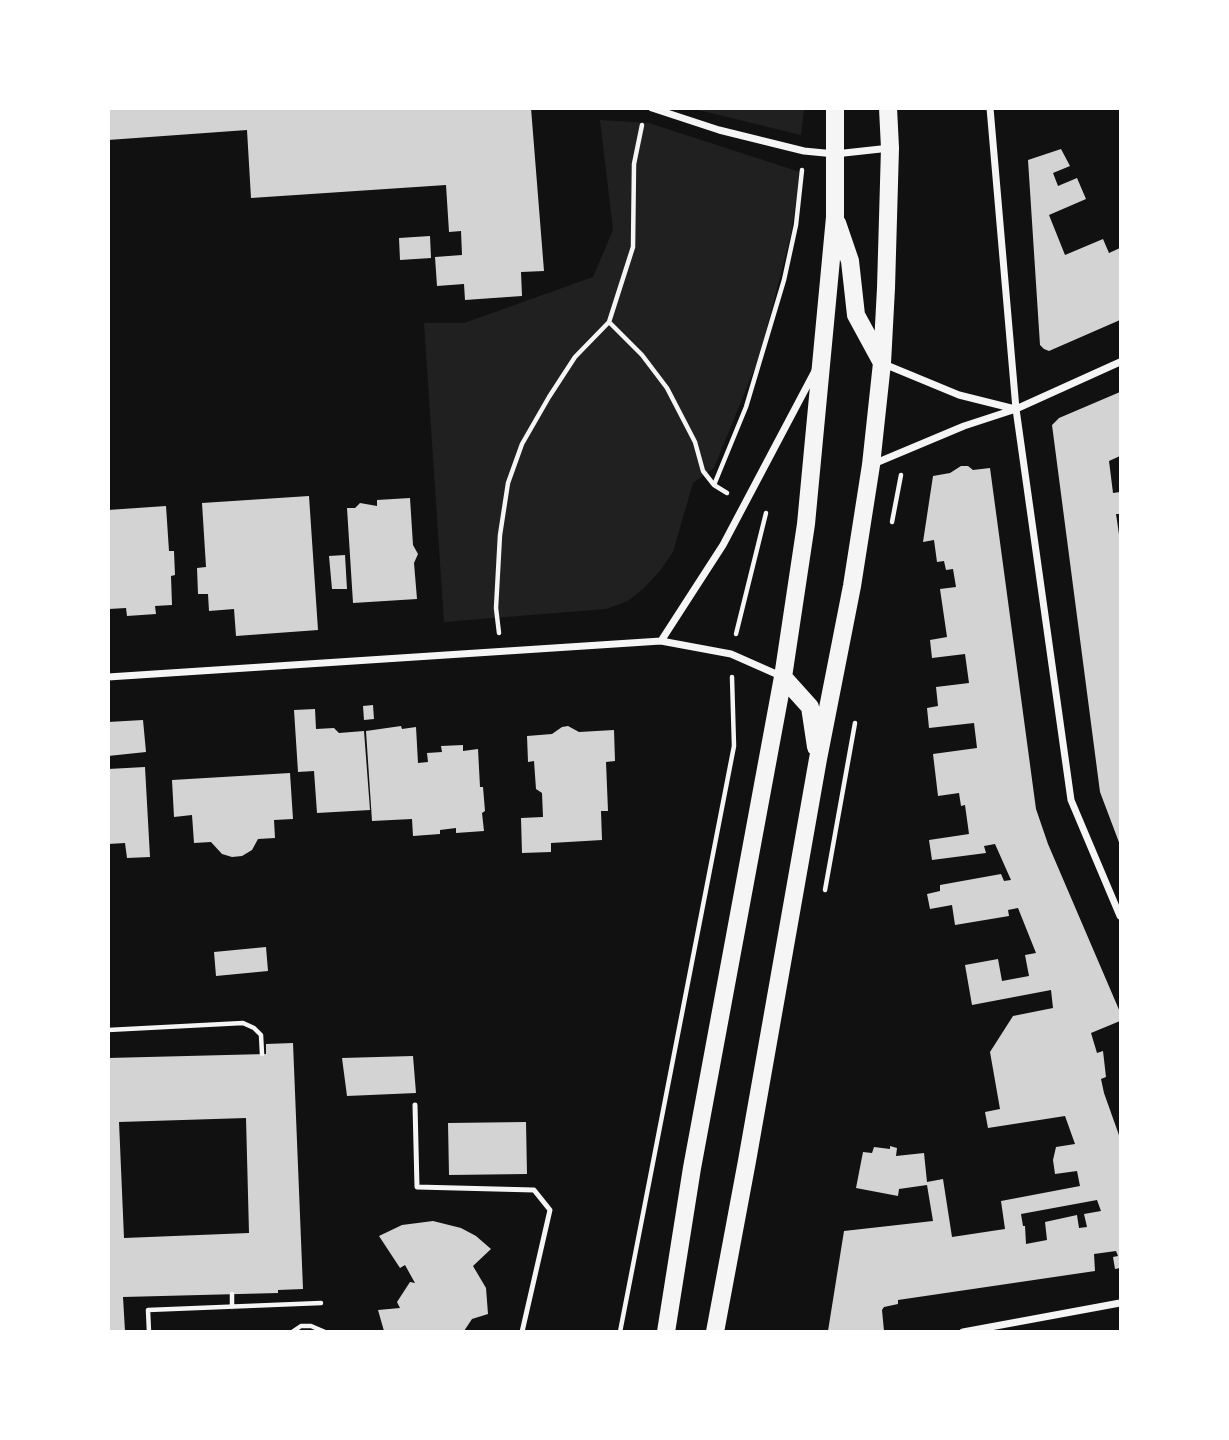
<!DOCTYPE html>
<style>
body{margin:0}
#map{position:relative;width:1229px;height:1440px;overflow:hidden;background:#111;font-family:"Work Sans",sans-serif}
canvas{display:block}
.frame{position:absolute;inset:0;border:110px solid #fff;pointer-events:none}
</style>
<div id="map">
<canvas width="1229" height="1440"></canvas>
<div class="frame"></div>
</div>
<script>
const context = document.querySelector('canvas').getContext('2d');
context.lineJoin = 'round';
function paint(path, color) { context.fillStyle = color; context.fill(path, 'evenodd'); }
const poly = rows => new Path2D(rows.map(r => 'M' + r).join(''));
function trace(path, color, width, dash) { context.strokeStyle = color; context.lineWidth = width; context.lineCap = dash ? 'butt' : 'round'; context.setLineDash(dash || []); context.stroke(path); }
paint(poly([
 [694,109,804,109,801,135],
 [600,120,649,123,800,172,791,234,760,355,714,468,693,483,673,552,660,571,644,588,628,601,606,609,444,622,424,323,464,323,593,277,613,230]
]), '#202020');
paint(poly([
 [108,108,531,108,544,271,521,272,522,296,465,300,464,284,437,286,435,257,462,255,461,231,449,232,446,185,251,198,247,130,108,140],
 [1061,149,1070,166,1053,173,1058,186,1077,178,1086,199,1049,215,1065,255,1103,239,1109,253,1120,248,1120,320,1049,351,1044,349,1040,345,1028,160],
 [430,236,431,258,400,260,399,238],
 [1120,392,1120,456,1109,461,1113,493,1120,492,1120,514,1116,514,1120,541,1120,845,1100,792,1052,425,1059,418],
 [961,466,968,466,973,470,990,468,1036,809,1048,844,1120,1012,1120,1021,1091,1033,1097,1053,1103,1051,1106,1077,1101,1079,1104,1093,1120,1138,1120,1268,1115,1269,1113,1257,1118,1256,1116,1251,1094,1254,1095,1271,898,1300,898,1304,884,1307,882,1310,884,1331,828,1331,844,1231,933,1221,927,1185,899,1189,898,1196,856,1188,863,1152,872,1153,874,1147,890,1149,890,1146,897,1148,896,1156,924,1153,927,1182,943,1179,952,1237,1005,1229,1001,1201,1080,1186,1077,1171,1055,1174,1053,1160,1056,1147,1075,1144,1065,1116,988,1128,985,1112,1000,1109,990,1052,1013,1016,1053,1008,1051,990,972,1005,965,965,998,959,1002,981,1029,976,1025,955,1036,953,1018,908,1008,910,1009,916,955,925,952,905,930,909,927,894,940,891,940,885,1001,874,1004,881,1011,880,995,844,984,846,986,853,932,860,929,840,969,834,965,805,961,806,959,793,938,796,933,754,977,748,974,723,929,728,927,708,938,706,936,687,969,683,965,654,932,658,930,640,947,637,940,589,956,587,953,569,946,570,944,561,937,562,934,540,923,542,933,476,950,473],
 [1097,1200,1101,1211,1084,1214,1087,1227,1079,1228,1077,1215,1045,1222,1047,1240,1026,1244,1025,1226,1023,1226,1021,1214],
 [309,496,318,630,236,636,234,609,209,611,208,594,198,594,197,568,206,567,202,503],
 [410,498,413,545,418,554,414,563,417,599,353,603,347,508,355,508,360,503,377,506,377,500],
 [166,506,169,551,174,551,175,575,171,576,172,605,155,606,156,614,127,616,126,608,109,609,108,510],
 [345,555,347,589,332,589,329,556],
 [373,705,374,719,364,720,363,706],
 [315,709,316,729,334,728,339,733,364,731,370,810,317,813,314,771,298,772,294,710],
 [143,720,146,752,108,756,108,722],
 [401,726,402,729,416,727,418,763,428,762,427,753,442,752,441,746,463,745,463,751,478,749,480,787,483,787,485,811,482,813,484,831,456,833,456,828,440,830,440,834,413,836,412,819,372,821,366,731],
 [568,726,579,732,614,730,615,761,606,762,608,811,601,811,602,840,551,843,551,852,522,853,521,818,543,817,542,793,536,789,534,761,528,762,527,736,552,734,562,727],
 [145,767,150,857,127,858,125,843,108,844,108,769],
 [290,773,293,819,274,820,275,838,258,839,252,850,242,856,232,857,222,854,211,842,194,843,192,815,174,817,172,780],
 [266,947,268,971,216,976,214,952],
 [293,1043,303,1289,278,1290,278,1293,123,1297,125,1331,108,1331,108,1058,266,1054,266,1044],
 [246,1118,249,1233,124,1238,119,1122],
 [413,1056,416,1093,347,1096,342,1058],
 [526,1122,527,1174,449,1175,448,1123],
 [433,1221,461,1228,476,1236,491,1249,473,1266,486,1288,488,1314,472,1319,464,1331,384,1331,378,1310,400,1308,397,1302,410,1282,415,1283,405,1265,400,1268,379,1236,402,1225]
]), '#d3d3d3');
trace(poly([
 [609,322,642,355,667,388,695,442,703,471,714,485,727,493],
 [714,485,746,407,784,280,796,225,802,170],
 [892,522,901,475],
 [499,633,496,608,500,535,508,483,522,444,549,397,575,357,609,322,633,247,634,164,642,125],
 [736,634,766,513],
 [825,890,855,723],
 [108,1030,243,1023,254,1028,261,1035,262,1054],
 [232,1294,232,1307],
 [149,1332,148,1310,321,1303],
 [292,1332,301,1326,311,1326,325,1332],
 [620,1332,734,746,732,677]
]), '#f5f5f5', 4.5);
trace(poly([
 [415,1105,417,1187,534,1190,550,1210,522,1332]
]), '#f5f5f5', 5);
trace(poly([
 [652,108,719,130,804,151,835,154,890,148],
 [990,108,1016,409,1071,800,1120,916],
 [884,364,959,395,1015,409],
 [871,465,964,426,1016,409,1120,362],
 [661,641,723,545,815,371],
 [108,677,661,641,731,654,783,677],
 [963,1332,1120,1303]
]), '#f5f5f5', 7);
trace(poly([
 [837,223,850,261,856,315,881,361],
 [783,677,810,707,816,747],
 [666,1332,692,1168,783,677,806,524,835,217,835,108],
 [715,1332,747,1161,818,759,852,586,871,465,882,363,886,288,890,148,888,108]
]), '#f5f5f5', 18);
</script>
